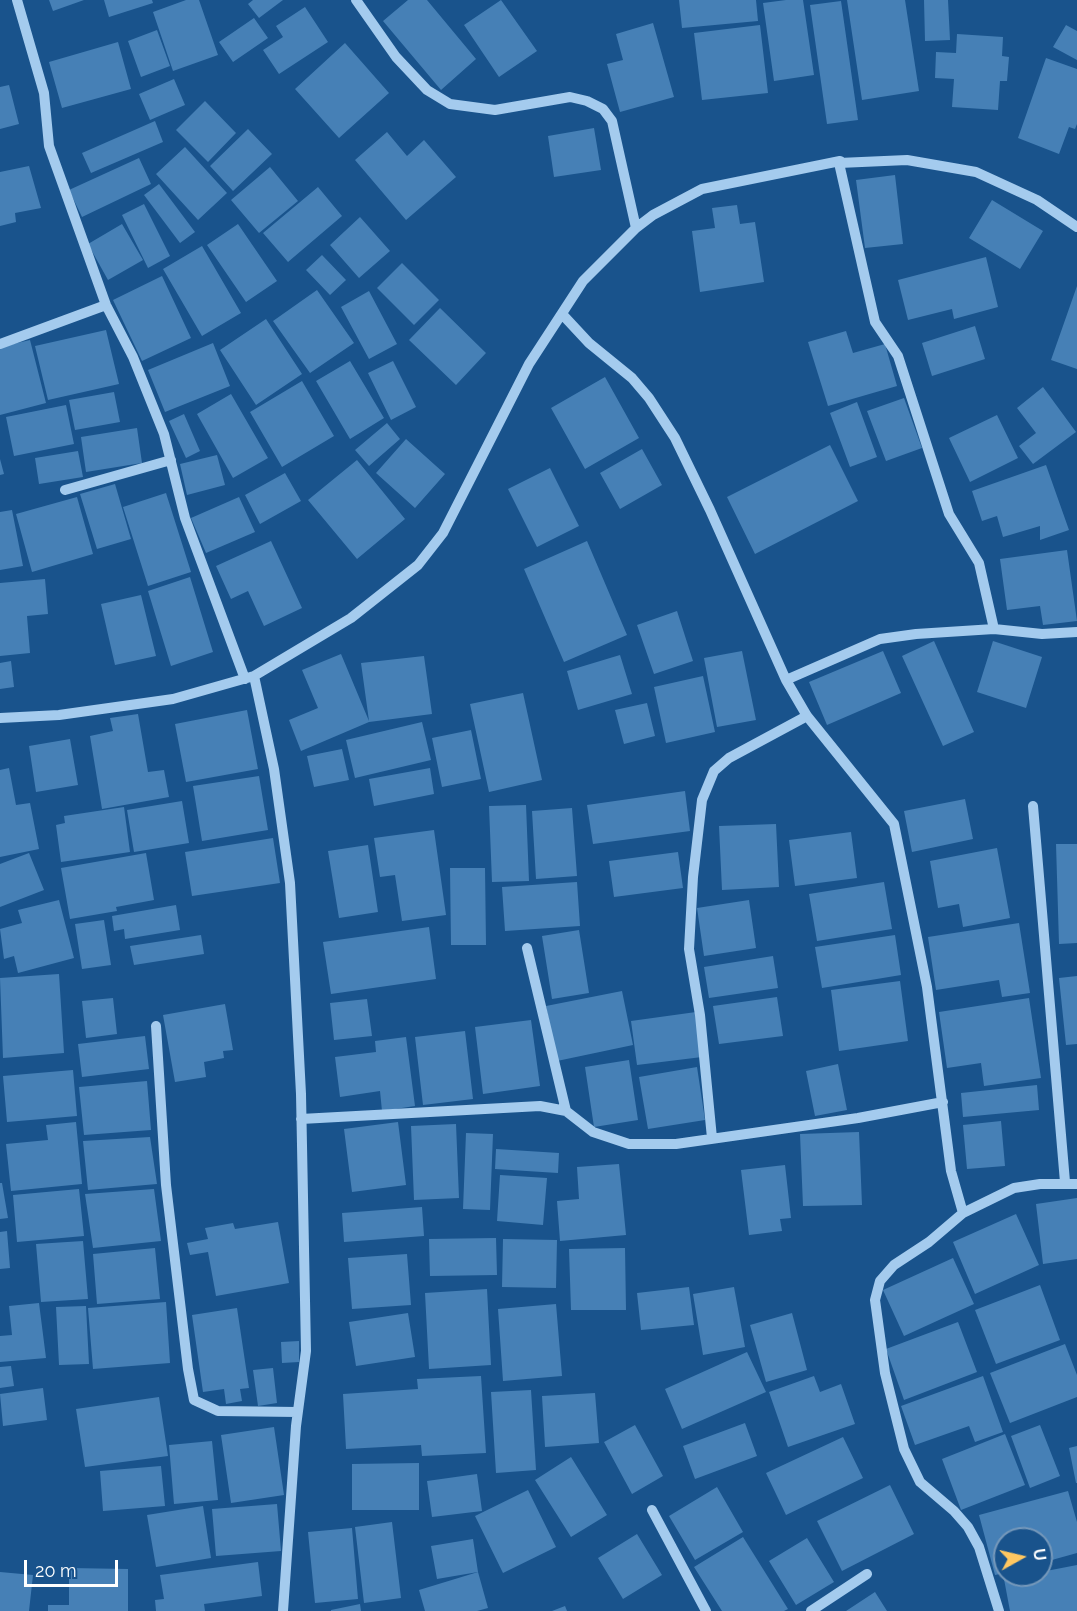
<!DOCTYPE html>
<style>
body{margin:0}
#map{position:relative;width:1077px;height:1611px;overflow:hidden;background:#19538c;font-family:Raleway,sans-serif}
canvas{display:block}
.north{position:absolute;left:993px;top:1527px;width:60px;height:60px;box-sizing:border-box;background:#19538c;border:2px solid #7598ba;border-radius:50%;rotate:82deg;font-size:16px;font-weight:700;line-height:24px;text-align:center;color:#fff}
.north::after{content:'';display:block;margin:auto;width:21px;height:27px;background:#ffc761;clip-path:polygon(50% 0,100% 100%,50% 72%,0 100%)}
.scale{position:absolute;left:24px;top:1560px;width:94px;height:27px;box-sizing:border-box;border:3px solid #fff;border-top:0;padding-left:8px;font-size:18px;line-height:21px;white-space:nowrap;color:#fff;-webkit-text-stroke:4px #19538c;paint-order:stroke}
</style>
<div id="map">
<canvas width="1077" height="1611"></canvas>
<div class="north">U</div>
<div class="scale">20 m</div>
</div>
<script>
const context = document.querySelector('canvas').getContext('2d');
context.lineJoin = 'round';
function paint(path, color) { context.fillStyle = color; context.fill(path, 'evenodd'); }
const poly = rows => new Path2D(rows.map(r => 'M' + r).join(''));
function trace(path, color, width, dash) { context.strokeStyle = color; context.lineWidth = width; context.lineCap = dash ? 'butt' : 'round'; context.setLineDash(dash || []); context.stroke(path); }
paint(poly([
 [49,0,84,0,53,11],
 [104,0,152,0,153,3,109,17],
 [186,0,199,0,218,55,173,71,153,12],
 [253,0,283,0,259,18,248,4],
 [408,0,427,0,476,59,441,90,383,21],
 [501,0,537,51,499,77,464,25],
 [679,0,756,0,758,21,682,28],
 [786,0,803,0,814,75,774,81,763,3],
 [847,0,905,0,919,91,862,100],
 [924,0,948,0,950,40,925,41],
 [841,1,858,120,827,124,810,5],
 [305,7,328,42,279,74,263,50,283,37,276,26],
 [254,18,268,38,233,62,219,42],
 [653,23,674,97,620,112,607,64,623,60,616,34],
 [760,25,768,93,702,100,694,33],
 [1066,25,1077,31,1077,60,1053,47],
 [157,30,170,66,141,77,128,41],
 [957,34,1003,37,1002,56,1009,57,1007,81,1000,81,998,110,952,107,954,79,935,78,936,52,956,53],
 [118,42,131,89,62,108,49,62],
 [345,43,389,93,339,138,295,89],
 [1046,58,1077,69,1077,124,1075,129,1069,127,1059,154,1018,138],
 [174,79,185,105,150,120,139,94],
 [9,85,19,124,0,129,0,87],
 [205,101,236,133,208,162,176,130],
 [155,121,163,142,91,173,82,153],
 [594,128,601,170,554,177,548,136],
 [248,129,272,154,233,191,210,166],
 [387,132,407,156,424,140,456,177,406,220,355,160],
 [185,147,227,193,198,220,156,174],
 [139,158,151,184,82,217,69,190],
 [29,166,41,208,15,213,16,222,0,226,0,172],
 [270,167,298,201,259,233,231,200],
 [895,175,903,244,865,248,856,180],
 [159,184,195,232,180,243,144,195],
 [318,187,342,216,288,262,263,233],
 [992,200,1043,231,1020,269,969,238],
 [144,204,170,256,148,268,122,215],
 [737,205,740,224,755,222,764,282,700,292,692,231,715,228,712,208],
 [360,217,390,251,359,278,330,245],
 [122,224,143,260,108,280,88,244],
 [238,224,277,281,246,302,207,245],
 [202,246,241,313,202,336,163,269],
 [322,255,346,280,330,295,306,270],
 [986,257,998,307,954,319,952,309,908,320,898,280],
 [402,263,439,300,414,325,377,288],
 [162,276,191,338,142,361,113,300],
 [1077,286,1077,369,1051,360],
 [317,290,354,343,310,373,273,321],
 [369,291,397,344,369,359,341,307],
 [440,308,486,353,456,385,409,340],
 [266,319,302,374,256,405,220,350],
 [975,326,985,359,932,376,922,343],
 [106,330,119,384,48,400,35,346],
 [846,331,853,353,885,344,897,386,828,406,808,342],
 [30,340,46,403,0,415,0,347],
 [213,343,230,386,165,412,148,370],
 [350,361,384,418,350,439,316,381],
 [393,361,416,407,391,420,368,373],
 [605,377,639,438,585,469,551,408],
 [302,381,334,436,282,467,250,412],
 [1043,387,1076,432,1033,464,1019,446,1036,433,1017,408],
 [114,392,120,422,75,430,69,400],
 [231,394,268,458,233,478,197,414],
 [904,398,922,448,886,461,867,411],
 [857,402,877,457,850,467,830,413],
 [66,405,74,444,14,456,6,417],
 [184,414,200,451,186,458,169,421],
 [997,415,1018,458,970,482,949,438],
 [387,423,400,439,369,466,355,450],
 [137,428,142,463,86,472,81,437],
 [406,439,445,474,415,508,376,473],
 [830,445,858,501,755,554,727,497],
 [642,449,662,485,620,509,600,473],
 [78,451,83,477,39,484,35,458],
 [217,455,225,485,187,495,180,464],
 [0,459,4,474,0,475],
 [357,460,405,519,357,559,308,500],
 [1046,465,1069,530,1040,540,1040,526,1003,537,997,516,982,521,972,491],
 [550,468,579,526,537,547,508,489],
 [285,473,301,501,260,524,245,495],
 [115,484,131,539,97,549,80,494],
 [166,493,191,572,148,586,123,507],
 [77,497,93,554,32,572,16,514],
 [239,497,255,532,206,553,191,518],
 [12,510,23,566,0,570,0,512],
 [271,541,302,608,264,626,248,591,231,599,216,566],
 [587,541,627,635,564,662,524,569],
 [1067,550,1077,621,1043,625,1040,606,1007,610,1000,559],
 [190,577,213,652,171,666,148,591],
 [45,579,48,614,27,616,30,653,0,656,0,583],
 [141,595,156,656,115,665,101,604],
 [677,611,693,661,654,674,637,625],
 [934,641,974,732,943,746,902,656],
 [993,641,1042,657,1026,708,977,692],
 [742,651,756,720,717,727,704,658],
 [883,651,901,693,827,725,809,682],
 [341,654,369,721,361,663,424,656,432,714,369,722,301,751,289,720,318,708,302,670],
 [620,655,632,694,578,710,567,671],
 [11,661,14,687,0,689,0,663],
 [703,676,715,732,666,743,654,687],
 [523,693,542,780,489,792,470,704],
 [647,703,655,736,624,744,615,710],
 [247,710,258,769,186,782,175,724],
 [138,714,148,772,164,770,169,797,102,809,90,736,113,731,110,718],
 [422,722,431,760,355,778,346,740],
 [471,730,481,779,442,787,432,738],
 [70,739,78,785,36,792,29,746],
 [342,749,349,780,314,787,307,756],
 [9,768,16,805,30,803,39,849,0,857,0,770],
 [430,768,434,794,374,806,369,779],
 [259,776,268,830,202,841,193,786],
 [685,791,690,831,593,844,587,805],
 [965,799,973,839,912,852,904,811],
 [182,801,189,843,134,852,127,810],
 [526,805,529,881,492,882,489,806],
 [124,807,130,852,61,862,56,825,65,823,64,816],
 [572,808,577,876,536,879,532,811],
 [776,824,779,887,722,890,719,826],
 [434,830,446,915,402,921,395,875,380,877,374,838],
 [851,832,857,878,795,886,789,840],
 [273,838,280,883,192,896,185,852],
 [1056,844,1077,844,1077,943,1059,944],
 [368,845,378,912,339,918,328,851],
 [997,848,1010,918,963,927,959,904,938,908,930,861],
 [678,852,683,888,614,897,609,861],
 [29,853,44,890,0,907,0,864],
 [146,853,154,900,116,907,117,911,70,919,61,868],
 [450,868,485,868,486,945,451,945],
 [577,882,580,926,505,931,502,887],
 [884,882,892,929,817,941,809,894],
 [59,900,74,958,18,973,14,956,4,959,0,929,22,923,18,910],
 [749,900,756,948,704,956,697,908],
 [176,905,180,930,125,939,124,929,114,931,112,916],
 [104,920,111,965,82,969,75,924],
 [1019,923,1030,993,1002,997,999,980,936,990,928,937],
 [429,927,436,979,331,994,323,942],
 [579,930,589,993,552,999,542,936],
 [201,935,204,954,134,965,130,946],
 [895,935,901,975,822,988,815,947],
 [773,956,778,988,709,998,704,967],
 [59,974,64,1053,3,1058,0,978],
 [1077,976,1077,1044,1066,1045,1059,978],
 [900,981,908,1041,839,1051,831,990],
 [622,991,633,1045,557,1061,546,1006],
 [777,997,783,1036,719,1044,713,1006],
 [113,998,117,1034,86,1038,82,1001],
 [1029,998,1041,1078,984,1086,981,1063,947,1068,939,1012],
 [367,999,372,1036,334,1040,330,1003],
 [225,1004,233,1050,223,1051,224,1058,204,1062,206,1077,175,1082,163,1015],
 [696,1012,702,1057,637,1065,631,1021],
 [531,1020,540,1086,483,1094,475,1027],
 [465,1031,473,1099,423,1105,415,1037],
 [145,1036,149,1069,82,1077,78,1044],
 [406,1037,415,1106,382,1111,380,1091,340,1097,335,1057,376,1052,375,1041],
 [629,1060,638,1120,594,1127,585,1067],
 [838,1064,847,1110,815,1116,806,1071],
 [697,1067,705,1120,648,1129,639,1077],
 [73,1070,77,1116,7,1122,3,1076],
 [147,1081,151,1130,84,1135,79,1087],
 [1037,1085,1039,1110,963,1117,961,1093],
 [1001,1121,1005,1166,967,1169,963,1125],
 [76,1122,82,1184,11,1191,6,1144,48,1140,46,1125],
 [398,1122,406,1185,352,1192,344,1129],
 [456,1124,459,1198,414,1200,411,1126],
 [859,1132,862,1205,803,1206,800,1134],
 [466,1133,493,1134,490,1210,463,1209],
 [150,1137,157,1184,88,1190,83,1141],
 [496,1149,559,1153,558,1173,495,1169],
 [619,1164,626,1235,560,1241,557,1201,579,1199,577,1167],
 [785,1165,791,1218,780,1219,782,1231,749,1235,741,1170],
 [500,1175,547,1178,543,1225,497,1221],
 [0,1183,2,1183,8,1218,0,1219],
 [79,1189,84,1236,17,1242,13,1195],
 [154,1189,161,1241,93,1248,85,1194],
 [1077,1198,1077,1259,1043,1264,1036,1204],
 [422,1207,424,1236,344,1242,342,1213],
 [1016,1214,1039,1265,975,1294,953,1242],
 [278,1222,289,1283,216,1296,208,1252,190,1255,187,1243,208,1239,205,1228,233,1223,235,1229],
 [7,1231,10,1268,0,1269,0,1232],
 [496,1238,497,1275,430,1276,429,1239],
 [503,1239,557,1240,556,1288,502,1287],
 [83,1241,88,1299,41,1302,36,1244],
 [155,1248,160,1299,97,1304,93,1254],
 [625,1248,626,1310,571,1310,569,1249],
 [407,1254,411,1305,352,1309,348,1258],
 [953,1258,974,1304,904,1336,883,1290],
 [1040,1285,1060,1340,996,1364,975,1310],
 [689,1287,694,1325,641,1330,637,1293],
 [734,1287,745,1347,703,1355,693,1294],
 [487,1289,491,1365,429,1369,425,1293],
 [166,1302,170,1363,93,1369,88,1308],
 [39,1303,46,1358,0,1362,0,1336,12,1335,9,1306],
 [556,1304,562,1376,503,1381,498,1309],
 [86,1306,89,1364,59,1365,56,1307],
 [237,1308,249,1388,240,1389,242,1401,226,1404,224,1389,203,1392,192,1315],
 [408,1313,415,1357,356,1366,349,1322],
 [792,1313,807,1370,766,1382,750,1325],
 [958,1322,977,1372,904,1400,886,1349],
 [299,1341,299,1362,282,1363,281,1342],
 [1065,1344,1077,1375,1077,1397,1010,1423,990,1373],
 [747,1352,766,1392,682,1429,665,1389],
 [11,1366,14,1386,0,1388,0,1367],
 [273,1368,277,1403,258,1406,253,1370],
 [481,1376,486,1453,422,1456,421,1445,346,1449,343,1394,418,1389,417,1379],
 [814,1376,820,1392,841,1384,855,1424,788,1447,769,1392],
 [983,1376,1003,1432,975,1442,969,1426,915,1445,901,1406],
 [43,1388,47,1420,3,1426,0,1394],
 [531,1390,536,1470,496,1473,491,1392],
 [595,1393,599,1443,545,1447,542,1396],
 [159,1397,168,1456,85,1467,76,1409],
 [745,1423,757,1456,695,1479,683,1446],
 [635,1425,663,1476,632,1494,604,1442],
 [1040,1425,1060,1476,1030,1488,1011,1436],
 [274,1427,284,1495,231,1503,221,1435],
 [1005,1434,1025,1485,961,1510,942,1459],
 [843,1437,863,1478,786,1515,766,1473],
 [212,1441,218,1500,174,1504,169,1445],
 [1077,1446,1077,1483,1076,1483,1069,1448],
 [571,1457,607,1515,571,1537,535,1480],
 [419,1463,419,1510,352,1510,352,1464],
 [161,1466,165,1506,103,1511,100,1471],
 [477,1474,482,1511,432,1517,427,1481],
 [890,1485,914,1534,842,1571,817,1521],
 [717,1487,743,1532,695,1560,669,1516],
 [528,1490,556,1547,503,1573,475,1516],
 [1068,1491,1077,1522,1077,1553,1041,1563,1041,1539,1005,1539,1005,1573,995,1575,979,1515],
 [277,1504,281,1551,216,1556,212,1509],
 [203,1506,211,1558,156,1567,147,1515],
 [392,1522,401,1598,364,1603,355,1527],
 [352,1528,358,1599,315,1603,308,1532],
 [637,1534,662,1575,623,1599,598,1558],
 [743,1537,788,1609,784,1611,722,1611,694,1567],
 [807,1538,834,1582,796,1605,769,1561],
 [473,1539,478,1572,437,1579,431,1546],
 [258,1562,262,1596,204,1604,205,1611,156,1611,155,1600,164,1599,160,1575],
 [1077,1565,1077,1611,1010,1611,1004,1579,1041,1575,1041,1572],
 [69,1568,128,1569,128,1611,48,1611,48,1605,69,1605],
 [0,1572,33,1575,29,1611,0,1611],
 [478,1572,488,1608,477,1611,425,1611,419,1590],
 [875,1592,887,1611,846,1611],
 [360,1604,361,1611,331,1611,331,1610],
 [565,1606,567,1611,552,1611]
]), '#4680b6');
trace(poly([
 [17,0,44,93,49,146,106,305,133,357,164,434,185,518,245,679],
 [356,0,396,57,427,90,450,104,495,110,570,97,587,101,603,109,612,121,636,228],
 [839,163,875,322,898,356,949,514,979,563,994,629],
 [562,314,589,343,632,378,649,398,675,438,710,510,786,680,807,716,894,824,927,987,951,1171,963,1213],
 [0,344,106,305],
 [65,490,171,460],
 [254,676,274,769,290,883,301,1094,306,1351,296,1426,283,1611],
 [786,680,880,639,916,634,994,629,1042,634,1077,632],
 [0,718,59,715,173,699,254,676,351,618,418,565,443,533,529,364,583,281,636,228,653,215,702,189,840,161,839,163,907,160,976,172,1037,200,1077,227],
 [1033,806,1065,1182],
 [527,948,566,1111],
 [156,1026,166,1185,188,1369,194,1400,218,1411,297,1412],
 [301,1119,540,1106,566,1111,593,1132,629,1144,676,1144,858,1118,943,1102],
 [712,1138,700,1015,689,949,693,877,702,800,714,771,729,758,807,716],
 [652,1510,706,1611],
 [811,1611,867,1574],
 [999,1611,979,1547,968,1527,954,1511,920,1482,904,1449,885,1373,875,1300,880,1281,894,1265,929,1242,963,1213,1014,1188,1040,1184,1077,1184]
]), '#a4cbee', 10);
</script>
